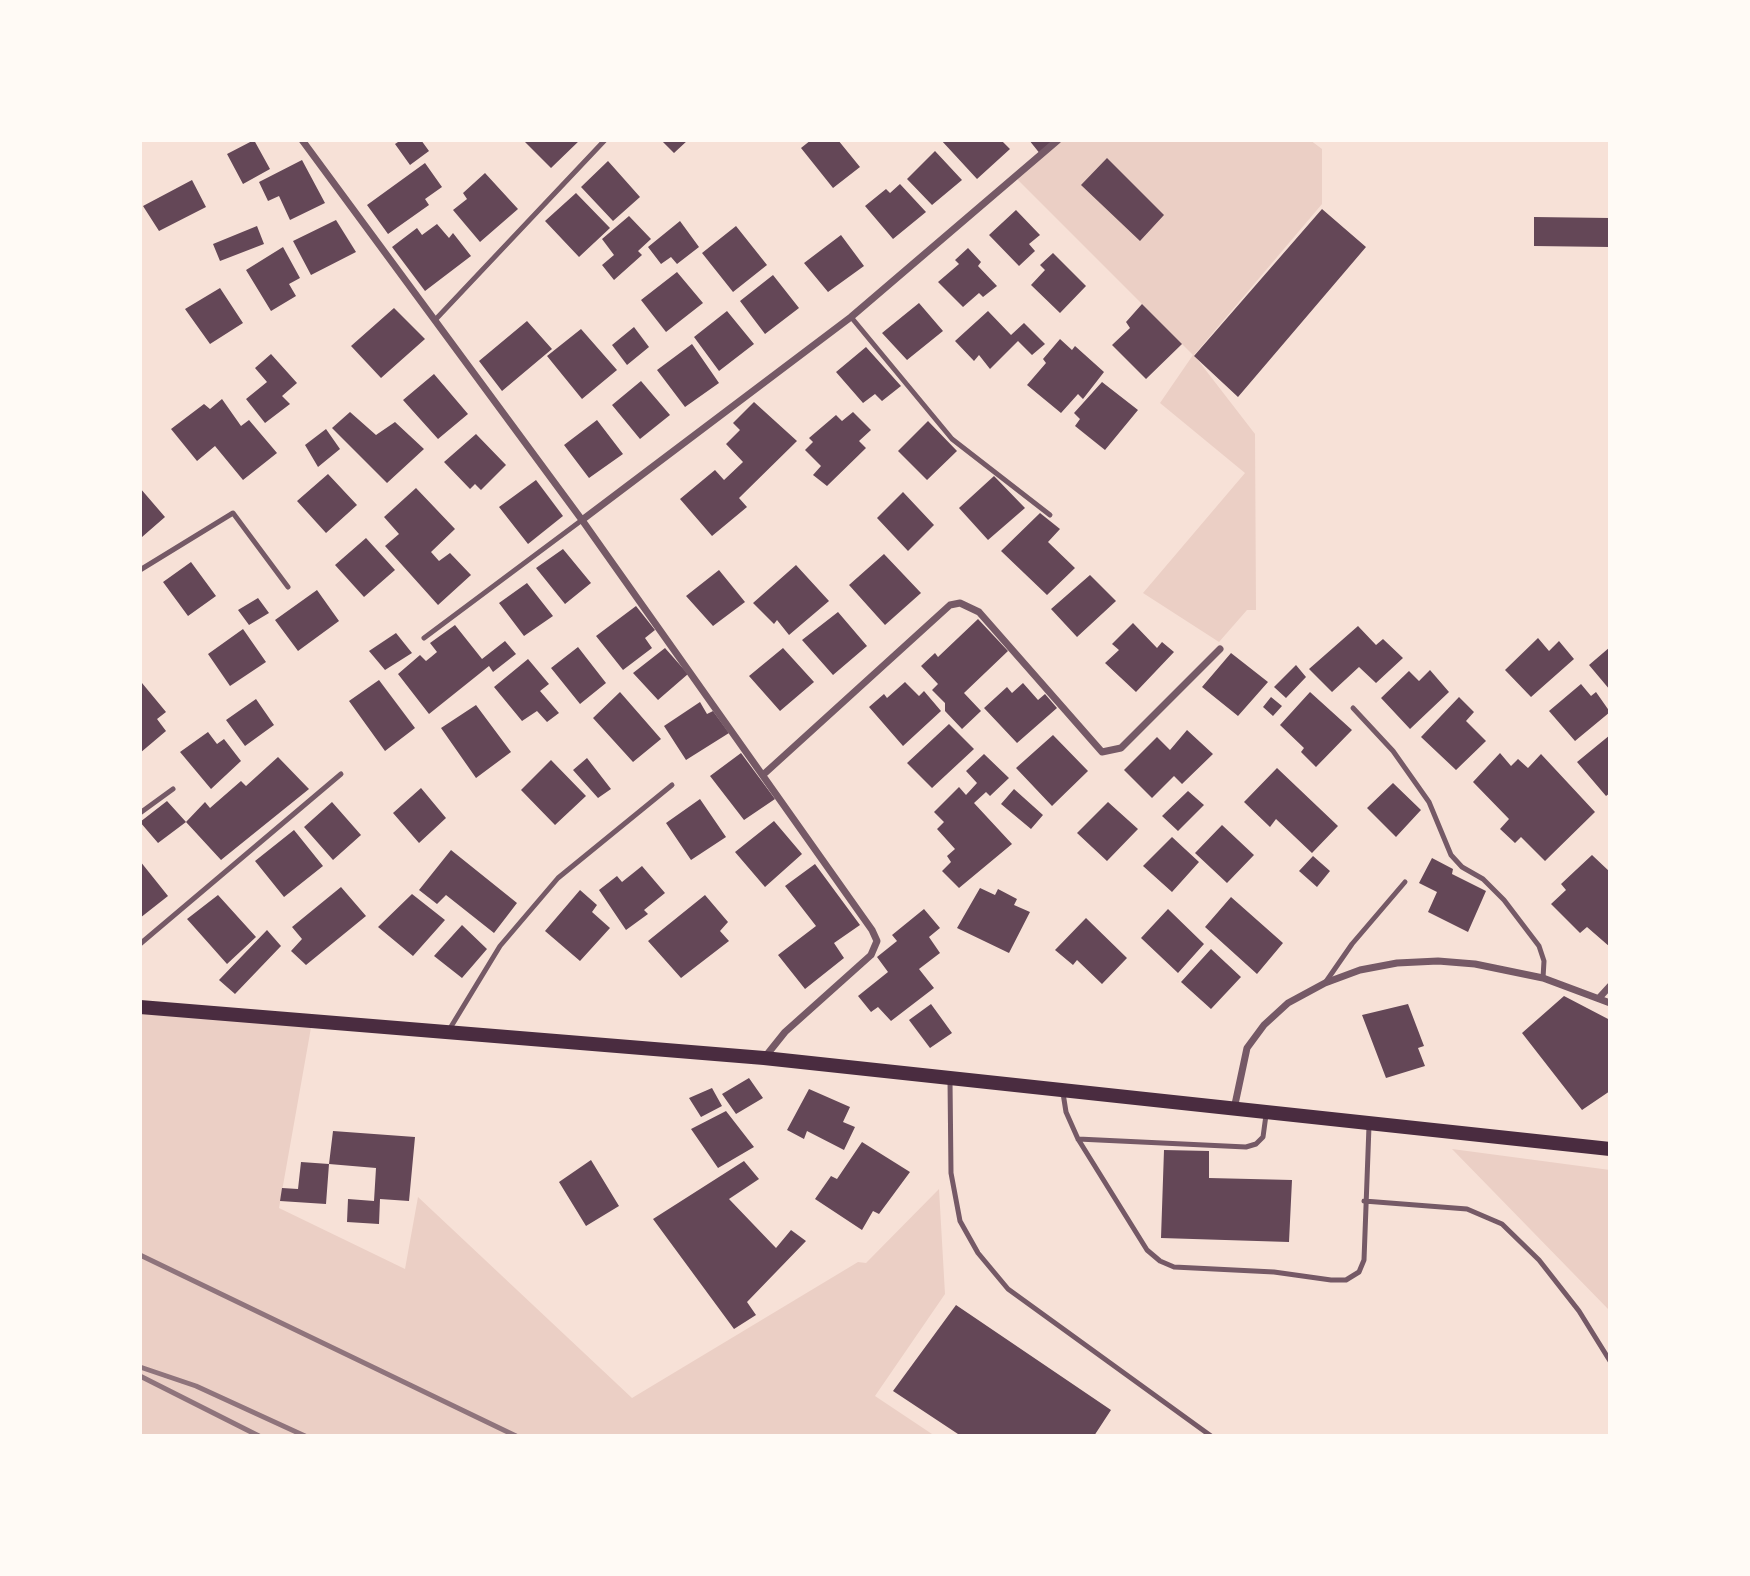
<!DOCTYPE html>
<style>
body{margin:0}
#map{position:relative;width:1750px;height:1576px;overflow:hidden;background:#f7e1d7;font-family:"PT Sans Narrow",sans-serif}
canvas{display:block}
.frame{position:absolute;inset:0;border:142px solid #fffaf5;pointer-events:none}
</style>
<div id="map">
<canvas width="1750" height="1576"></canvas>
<div class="frame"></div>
</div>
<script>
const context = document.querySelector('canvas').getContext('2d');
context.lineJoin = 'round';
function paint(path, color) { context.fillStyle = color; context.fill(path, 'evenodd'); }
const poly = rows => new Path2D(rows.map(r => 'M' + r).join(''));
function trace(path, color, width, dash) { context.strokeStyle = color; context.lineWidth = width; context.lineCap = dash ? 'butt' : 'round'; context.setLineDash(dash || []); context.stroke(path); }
paint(poly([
 [1058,140,1310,140,1322,149,1322,204,1194,355,1255,434,1256,610,1247,610,1219,642,1143,593,1245,473,1160,403,1193,355,1015,177],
 [140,1007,312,1022,279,1208,405,1269,418,1197,632,1398,858,1262,866,1263,939,1189,945,1294,875,1396,935,1436,140,1436],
 [1452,1149,1610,1170,1610,1313,1609,1310]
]), '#ebcfc5');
paint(poly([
 [254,140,270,169,243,184,227,154],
 [401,140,421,140,429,151,410,165,395,144],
 [523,140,580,140,551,168],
 [661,140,688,140,674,153],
 [811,140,838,140,860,167,833,188,801,148],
 [941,140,1001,140,1010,149,977,179],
 [1029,140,1054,140,1041,155],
 [935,151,962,180,932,205,907,179],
 [1107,158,1164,215,1140,241,1081,185],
 [302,160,325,203,290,220,279,196,268,201,259,182],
 [608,161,640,197,613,221,581,187],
 [425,163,442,187,425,199,429,205,388,234,367,205],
 [485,173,518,209,480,242,453,210,467,199,463,193],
 [192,180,206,207,159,231,143,206],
 [900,184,926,212,893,239,865,206,886,189,890,193],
 [576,193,610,228,579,257,545,221],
 [1322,209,1366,247,1238,397,1194,356],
 [1016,210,1040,235,1029,244,1035,251,1019,266,989,235],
 [629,216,651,239,638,251,642,255,614,280,602,265,614,255,602,239],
 [1534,217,1610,218,1610,247,1534,246],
 [336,220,356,252,311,275,293,241],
 [680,221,699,247,677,264,671,257,661,264,648,247],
 [437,224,449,238,453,233,471,256,425,291,392,247,417,228,422,235],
 [257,226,264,244,220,261,213,244],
 [736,226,767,265,733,292,702,253],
 [841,235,864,266,828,292,804,263],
 [283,247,300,278,289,284,296,296,271,311,246,270],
 [968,248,981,262,978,266,997,286,983,297,979,293,963,307,938,282,959,264,955,260],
 [1053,253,1086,286,1060,313,1031,285,1045,270,1040,265],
 [677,272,703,303,666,332,641,300],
 [773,275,799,308,765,334,740,301],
 [220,288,243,323,210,344,185,309],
 [919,303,943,331,907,360,882,333],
 [1142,304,1182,344,1146,379,1112,345,1130,328,1126,322],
 [394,308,425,339,381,378,351,346],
 [727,311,754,344,719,371,694,337],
 [988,311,1011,335,1024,323,1045,344,1032,355,1018,341,990,369,979,355,974,361,955,341],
 [527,321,552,349,502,391,479,361],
 [634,327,649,347,627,365,612,345],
 [581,329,617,370,582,399,547,356],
 [1060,339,1072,350,1075,346,1104,372,1083,399,1078,394,1061,413,1027,385,1046,363,1043,359],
 [692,344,719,383,685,407,657,370],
 [866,347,901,386,882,401,875,394,863,403,836,372],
 [271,354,297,383,282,396,290,404,265,423,246,399,267,382,255,368],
 [434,374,468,414,438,439,403,400],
 [641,381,670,415,640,439,612,405],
 [1102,382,1138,410,1105,450,1075,426,1080,419,1074,413],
 [222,399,241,426,249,420,277,453,243,480,215,446,197,461,171,429,204,404,210,409],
 [754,402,797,441,739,498,747,507,712,536,680,499,715,470,724,480,743,462,726,444,740,430,733,423],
 [350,412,376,435,395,422,424,449,387,483,332,428],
 [853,412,871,430,859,441,866,448,827,486,813,475,821,466,805,450,813,442,809,438,836,415,842,421],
 [597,420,623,454,589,478,564,445],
 [928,421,957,451,927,480,898,451],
 [326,429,340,449,318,467,305,445],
 [476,434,506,465,481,490,475,484,470,489,444,462],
 [328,474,357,505,326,533,297,501],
 [994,476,1025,508,988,540,959,508],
 [536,480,563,516,528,544,499,507],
 [140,488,165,517,142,537,140,536],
 [416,488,455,529,431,552,439,561,450,553,471,575,438,605,385,546,399,534,384,517],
 [903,492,934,525,908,551,877,518],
 [1040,513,1060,529,1048,542,1075,568,1047,595,1001,551],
 [366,538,395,570,364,597,335,565],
 [563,549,591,583,565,604,536,568],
 [884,554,921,593,885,625,849,585],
 [191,562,216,596,188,616,163,582],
 [796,565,829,601,789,635,777,620,774,624,753,603],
 [719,570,745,602,713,626,686,596],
 [1090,575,1116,601,1077,637,1051,609],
 [527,583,553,616,524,636,499,603],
 [317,590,339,621,298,651,275,620],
 [258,598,269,613,249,625,238,610],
 [636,606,655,630,645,638,652,648,623,670,596,636],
 [838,612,867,646,833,675,802,640],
 [978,619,1008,651,964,693,981,711,962,729,945,711,945,703,932,690,938,684,921,666,935,653,938,657],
 [1133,623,1157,648,1162,642,1174,652,1136,692,1105,663,1119,650,1112,644],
 [455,625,482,659,505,641,516,654,493,672,489,666,429,714,398,674,420,655,426,661,431,657,437,652,430,643],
 [1358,626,1376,645,1383,639,1403,658,1376,683,1359,667,1332,692,1309,669],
 [243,629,266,662,230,686,208,654],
 [396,633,412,653,385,670,369,651],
 [1538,638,1549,651,1559,641,1574,659,1531,697,1505,670],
 [578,647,606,683,580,704,551,668],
 [1610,647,1610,690,1589,665],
 [665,648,688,674,658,700,633,673],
 [783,648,814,682,780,711,749,676],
 [1231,653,1268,682,1238,716,1202,687],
 [528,659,549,684,540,691,559,713,547,722,537,711,522,721,494,687],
 [1296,665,1306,677,1286,698,1274,687],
 [1430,670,1449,692,1410,729,1381,698,1409,671,1419,681],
 [379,680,415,728,385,751,349,701],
 [905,682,919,696,924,691,941,711,903,746,869,707,884,694,887,698],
 [142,683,166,712,157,719,166,731,140,753],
 [1023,683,1038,700,1045,694,1057,708,1017,743,984,708,1007,687,1012,693],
 [1581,684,1591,696,1596,692,1610,712,1575,741,1549,711],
 [620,692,661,739,633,762,593,718],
 [1310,692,1352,730,1316,767,1301,752,1304,748,1280,725],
 [1271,697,1282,706,1273,716,1263,707],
 [1459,697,1474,712,1466,721,1486,741,1456,770,1421,737],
 [256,699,274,725,245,746,226,720],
 [700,702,707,714,713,711,729,733,686,760,664,726],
 [476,705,511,752,476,778,441,728],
 [949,724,974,749,932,788,907,763],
 [1187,730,1213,754,1182,784,1174,776,1152,798,1124,770,1157,737,1170,750],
 [208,732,217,744,224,739,241,761,211,789,180,752],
 [1053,735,1088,771,1052,806,1016,768],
 [1610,735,1610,793,1606,796,1577,762],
 [741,753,775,799,744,820,710,776],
 [1500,753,1511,766,1518,759,1528,768,1541,754,1595,812,1545,861,1521,837,1515,843,1500,829,1509,819,1473,782],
 [984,754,1009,778,990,796,986,792,974,803,1012,844,959,888,942,871,951,862,947,856,955,849,937,829,944,822,934,812,959,787,966,795,977,783,966,771],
 [278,757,309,789,221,860,186,822,205,802,210,808,241,781,246,786],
 [587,758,611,789,598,798,573,770],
 [551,760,586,796,555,825,521,790],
 [1277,768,1338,826,1312,853,1276,819,1270,827,1244,802],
 [1393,783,1421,810,1396,837,1367,808],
 [421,788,446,818,419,843,393,813],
 [1014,789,1043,815,1031,829,1001,804],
 [1188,791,1204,805,1178,831,1162,816],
 [700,799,726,837,691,860,666,823],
 [167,801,186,822,158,843,140,822],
 [332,802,361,835,333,860,304,827],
 [1108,802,1138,829,1107,861,1077,833],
 [774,821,802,854,765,887,735,852],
 [1222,825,1254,855,1227,883,1195,853],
 [294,830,323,866,284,897,255,861],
 [1172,837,1199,862,1172,892,1143,866],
 [451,850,517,903,494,933,446,895,437,904,419,890],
 [1592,855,1610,872,1610,947,1587,927,1580,933,1551,904,1566,890,1561,884],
 [1313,856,1330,871,1317,887,1299,871],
 [1432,858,1453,869,1452,874,1486,891,1468,932,1428,912,1437,892,1419,883],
 [140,861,168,896,140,918],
 [815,864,860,925,834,943,844,958,805,989,778,955,816,926,785,886],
 [642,866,665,893,644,910,648,914,626,930,599,890,617,876,622,882],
 [341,887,366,916,306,965,291,951,302,939,292,927],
 [980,888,995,895,998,889,1017,899,1014,905,1030,912,1009,953,957,928],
 [580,890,597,905,592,912,610,928,580,961,545,931],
 [412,894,445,920,413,956,378,927],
 [218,895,256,937,227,964,187,919],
 [705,895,728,922,720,931,729,941,681,978,648,941],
 [1231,897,1283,943,1257,974,1205,927],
 [924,909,940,928,929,937,940,953,919,969,934,988,891,1021,878,1007,871,1012,858,996,888,972,877,957,897,941,892,935],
 [1168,909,1204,944,1178,973,1141,938],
 [1086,918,1127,958,1102,984,1077,960,1073,965,1055,950],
 [462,925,487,949,462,978,434,956],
 [267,930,281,946,235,994,219,980],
 [1211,949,1241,977,1211,1009,1181,982],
 [1564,996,1610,1020,1610,1091,1582,1110,1522,1033],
 [931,1004,952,1033,930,1048,909,1020],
 [1408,1004,1424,1046,1418,1048,1425,1066,1386,1078,1362,1015],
 [749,1078,763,1098,736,1114,722,1094],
 [712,1088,722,1106,701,1117,689,1098],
 [809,1089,850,1107,843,1122,855,1127,844,1150,807,1131,804,1139,787,1130],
 [726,1111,754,1147,718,1168,691,1129],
 [333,1131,415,1137,409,1201,380,1199,379,1224,347,1222,348,1199,374,1201,376,1168,329,1164],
 [862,1142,910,1172,879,1214,873,1211,862,1230,815,1199,831,1176,837,1179],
 [1164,1150,1209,1151,1209,1178,1292,1180,1289,1242,1161,1238],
 [591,1160,619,1206,586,1226,559,1182],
 [744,1161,759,1179,729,1199,776,1248,791,1230,806,1241,747,1302,756,1315,734,1329,653,1219],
 [301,1162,329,1164,326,1204,280,1201,282,1188,298,1189],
 [956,1305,1111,1410,1094,1436,961,1436,893,1391]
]), '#644757');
trace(poly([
 [851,317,952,439,1050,515],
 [436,319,605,140],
 [140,570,233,513,288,587],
 [424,638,582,520],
 [1353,708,1393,751,1429,802,1451,855,1462,867,1483,879,1504,900,1539,946,1544,961,1543,978],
 [140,813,173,789],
 [140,944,341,774],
 [1325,983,1352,944,1405,882],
 [449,1030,500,946,558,878,672,785],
 [950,1080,951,1173,960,1221,978,1253,1008,1289,1211,1436],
 [1063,1093,1066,1112,1078,1139,1147,1250,1160,1261,1174,1267,1274,1272,1331,1280,1346,1280,1359,1272,1364,1260,1369,1126],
 [1078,1139,1246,1147,1256,1144,1263,1137,1266,1115],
 [1364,1201,1467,1209,1502,1224,1539,1260,1579,1311,1610,1361]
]), '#755966', 5);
trace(poly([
 [302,140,582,520,872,930,877,941,871,955,785,1032,765,1057],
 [582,520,851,317,1058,140],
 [764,774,950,605,960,603,979,612,1102,752,1121,748,1220,649],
 [1599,998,1610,986],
 [1234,1109,1247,1048,1264,1025,1288,1003,1325,983,1360,970,1397,963,1438,961,1475,964,1543,978,1610,1003]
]), '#755966', 7);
trace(poly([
 [140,1007,764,1058,1610,1149]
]), '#4a2c40', 14);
trace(poly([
 [140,1255,516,1436],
 [140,1367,196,1386,305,1436],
 [140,1376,259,1436]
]), '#8f747c', 5);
</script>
